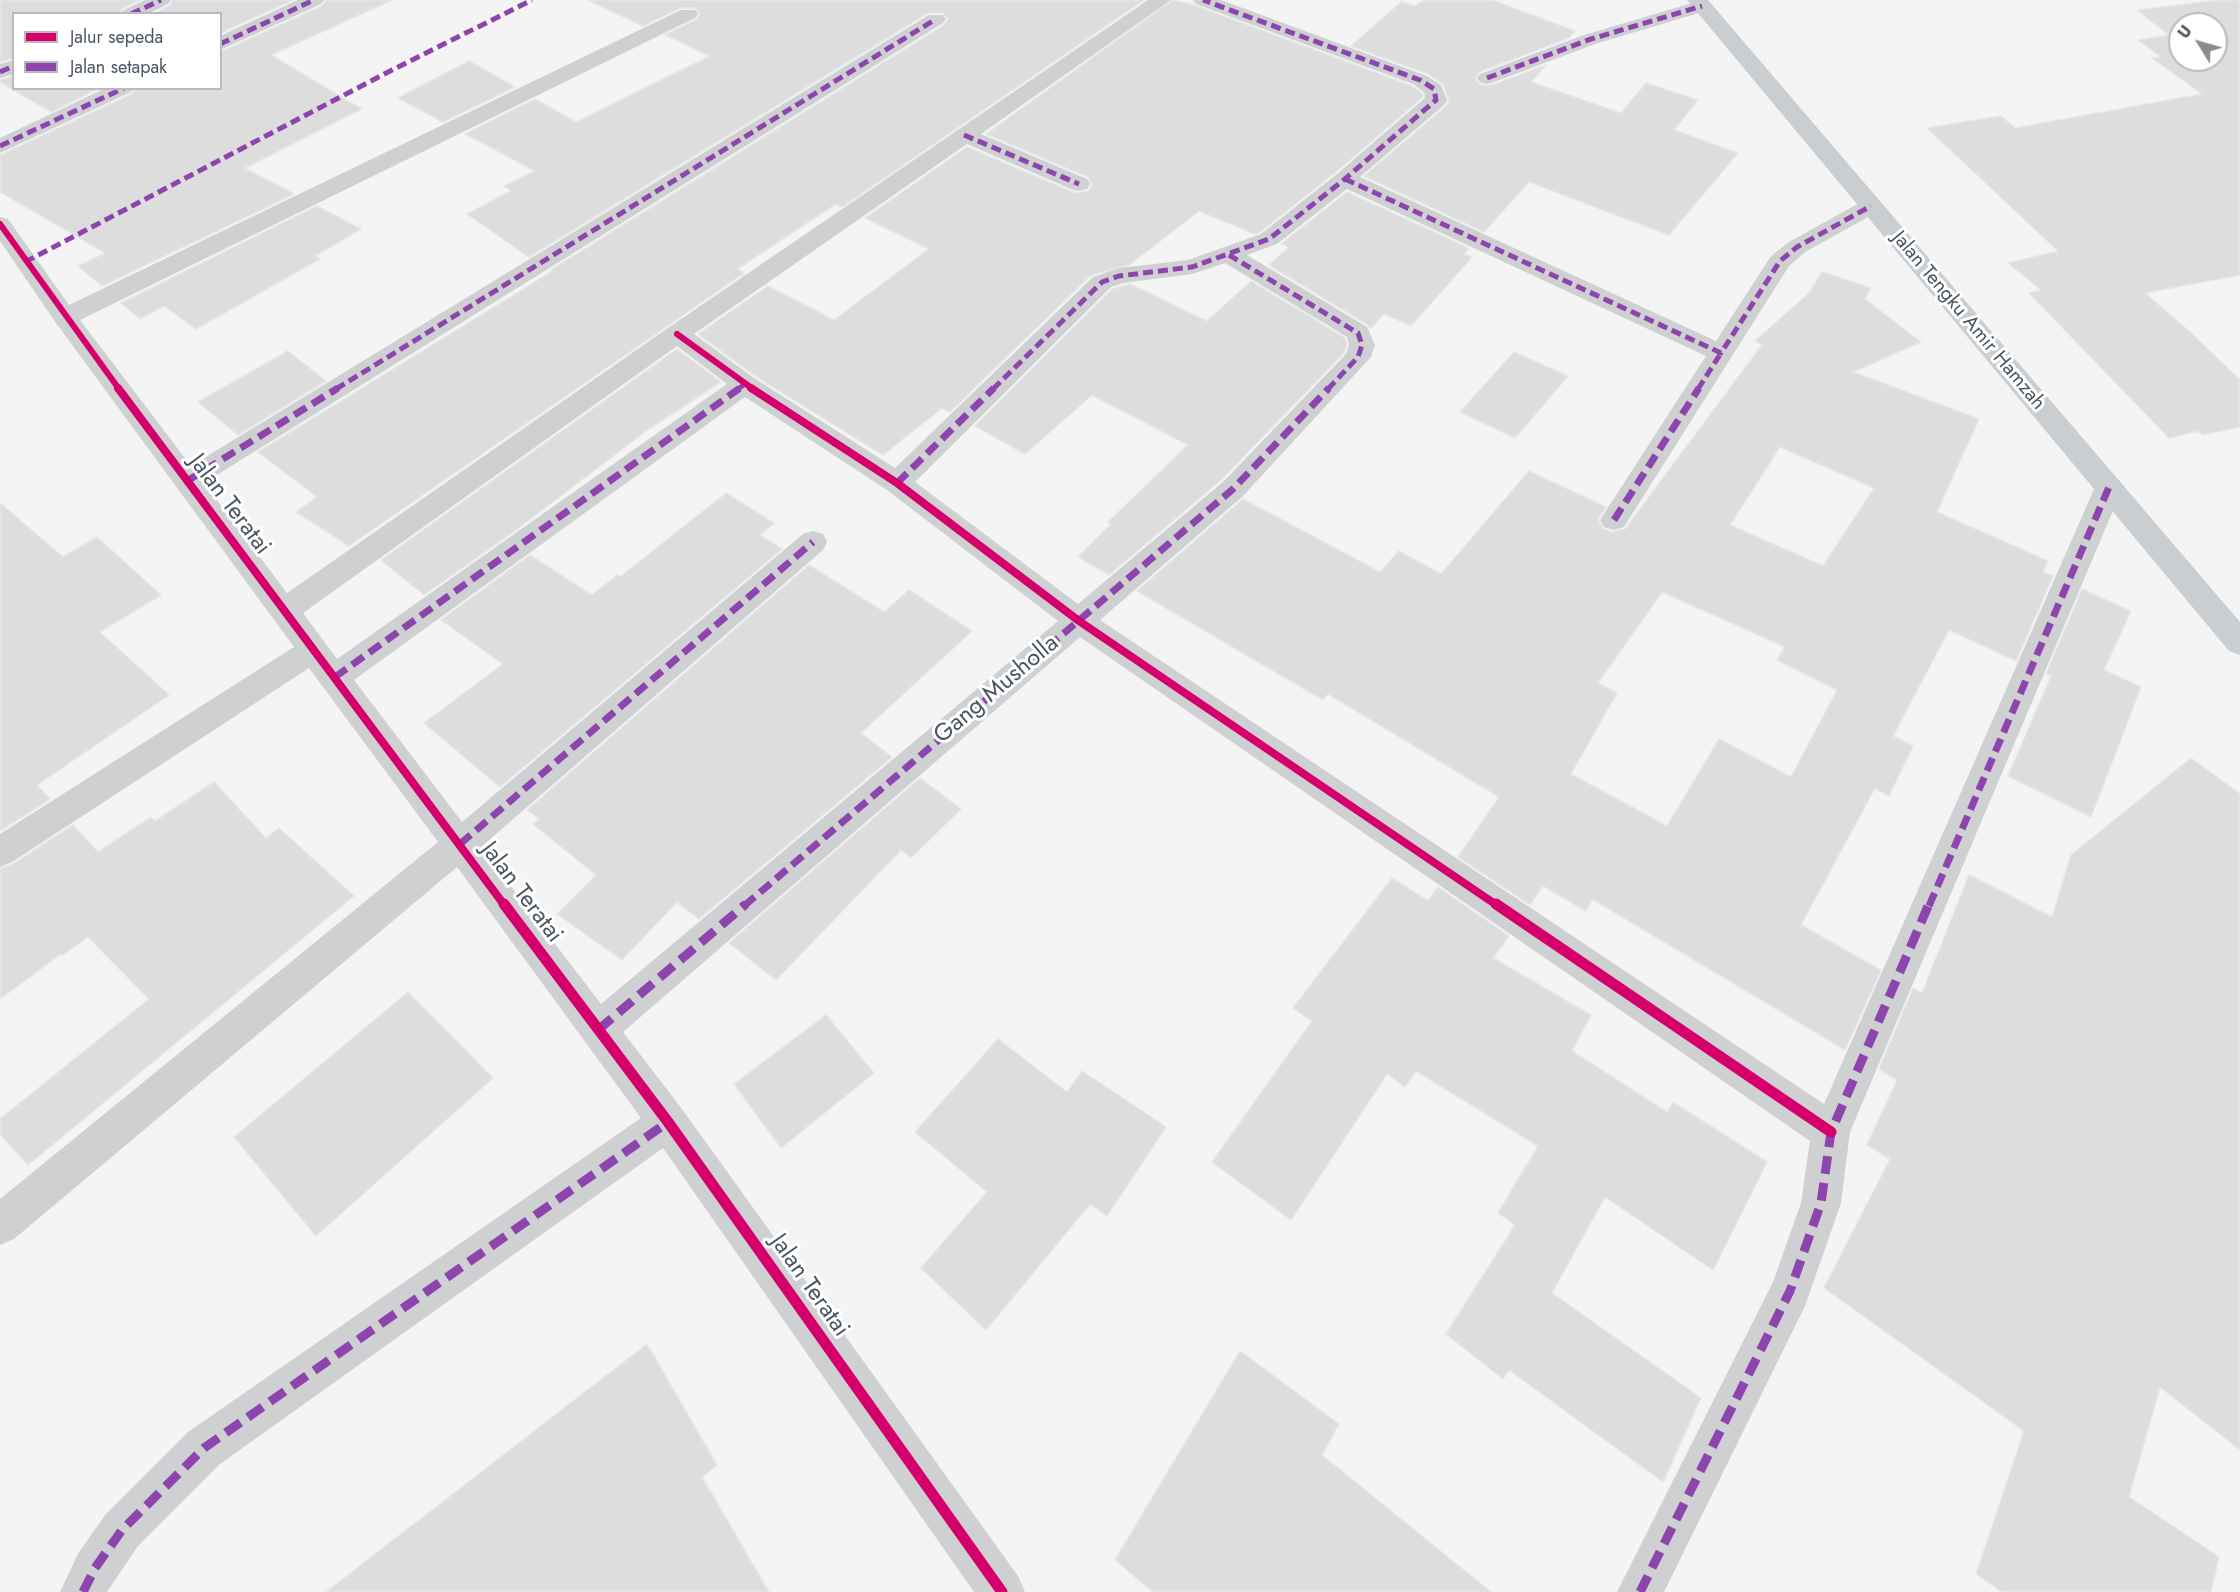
<!DOCTYPE html>
<style>
body{margin:0}
#map{position:relative;width:2240px;height:1592px;overflow:hidden;background:#f4f4f4;font-family:Jost,sans-serif}
canvas{display:block}
.legend{position:absolute;left:12px;top:12px;width:210px;height:78px;box-sizing:border-box;background:#fff;border:2px solid #b7bbc0;margin:0;padding:8px 10px;list-style:none;font-size:18px;color:#4a5661}
.legend li{display:flex;align-items:center;gap:12px;height:30px}
.legend b{width:30px;border:2px solid #b7bbc0}
.north{position:absolute;left:2168px;top:12px;width:60px;height:60px;box-sizing:border-box;background:#fff;border:2px solid #b7bbc0;border-radius:50%;rotate:307deg;font-size:16px;font-weight:700;line-height:24px;text-align:center;color:#4a5661}
.north::after{content:'';display:block;margin:auto;width:21px;height:27px;background:#868d94;clip-path:polygon(50% 0,100% 100%,50% 72%,0 100%)}
</style>
<div id="map">
<canvas width="2240" height="1592"></canvas>
<ul class="legend">
<li><b style="height:8px;background:#d6006c"></b>Jalur sepeda</li>
<li><b style="height:8px;background:#8e44ad"></b>Jalan setapak</li>
</ul>
<div class="north">U</div>
</div>
<script>
const context = document.querySelector('canvas').getContext('2d');
context.lineJoin = 'round';
function paint(path, color) { context.fillStyle = color; context.fill(path, 'evenodd'); }
const poly = rows => new Path2D(rows.map(r => 'M' + r).join(''));
function trace(path, color, width, dash) { context.strokeStyle = color; context.lineWidth = width; context.lineCap = dash ? 'butt' : 'round'; context.setLineDash(dash || []); context.stroke(path); }
function drawText(font, color, halo, rows, align = 'center') {
  context.font = font + ' Jost,sans-serif'; context.lineWidth = 6; context.setLineDash([]); context.textBaseline = 'middle'; context.strokeStyle = halo; context.fillStyle = color; for (const [text, x, y, turn = 0] of rows) {
    context.save(); context.translate(x, y); context.rotate((+turn || 0) * Math.PI / 180); context.textAlign = isNaN(turn) ? turn : align; if (halo) context.strokeText(text, 0, 0); context.fillText(text, 0, 0); context.restore();
  }
}
const building = poly([
 [0,0,140,0,123,8,119,14,14,14,14,58,0,62,0,0],
 [173,0,293,0,220,33,220,14,154,14,169,6,173,0],
 [326,0,392,0,271,55,362,109,245,168,294,194,102,286,78,266,105,253,0,192,0,155,132,94,136,88,220,88,220,52,322,6,326,0],
 [588,0,1144,0,842,207,836,204,737,269,744,273,349,546,296,512,317,497,258,452,553,271,551,270,944,25,948,19,943,13,928,13,529,257,467,214,511,191,504,186,535,171,465,134,535,99,576,122,710,56,665,35,697,19,700,14,695,8,680,8,643,26,588,0],
 [1173,0,1194,5,1412,86,1422,93,1423,97,1336,172,1260,232,1255,234,1199,211,1129,265,1091,275,950,412,942,408,883,455,755,376,698,334,768,286,834,320,929,249,865,218,967,147,1070,191,1078,193,1088,191,1092,185,1088,177,986,134,1173,0],
 [1424,0,1492,0,1575,31,1569,38,1479,72,1475,78,1479,84,1486,86,1495,84,1546,65,1531,82,1621,113,1646,83,1698,100,1674,130,1738,153,1669,235,1529,182,1484,232,1364,176,1445,107,1449,101,1443,84,1428,74,1351,46,1401,2,1415,6,1424,0],
 [2220,0,2240,0,2240,275,2145,293,2189,331,2240,380,2240,427,2202,435,2198,431,2169,438,2029,293,2041,290,2008,263,2058,251,1927,128,2001,116,2015,128,2202,94,2152,58,2161,57,2138,40,2169,35,2137,10,2220,0],
 [2180,24,2216,24,2216,60,2180,60,2180,24],
 [469,61,515,87,443,122,398,98,469,61],
 [14,76,14,88,100,88,51,112,0,82,0,80,14,76],
 [1347,192,1469,248,1464,254,1472,257,1411,326,1384,314,1370,329,1368,325,1269,265,1289,247,1281,244,1347,192],
 [317,206,361,229,315,256,320,259,196,329,164,306,140,319,121,303,317,206],
 [1822,272,1871,288,1865,299,1921,342,1853,372,1979,419,1937,512,2048,561,2043,572,2053,576,2016,661,1949,630,1893,736,1913,746,1889,796,1875,788,1801,925,1881,970,1845,1050,1592,899,1586,911,1543,886,1530,905,1458,857,1499,797,1328,694,1323,700,1137,591,1243,499,1380,572,1399,551,1441,574,1529,471,1606,507,1598,519,1603,529,1613,532,1625,529,1762,345,1755,341,1809,293,1822,272],
 [1780,447,1874,488,1823,566,1730,525,1780,447],
 [1662,592,1785,647,1777,660,1837,690,1791,777,1719,739,1667,826,1571,774,1617,693,1598,683,1662,592],
 [1251,281,1345,338,1347,345,1344,353,1221,480,1109,575,1078,557,1111,524,1108,522,1188,445,1092,395,1025,454,975,426,1112,289,1130,284,1207,321,1251,281],
 [677,349,721,382,646,431,516,530,424,595,381,560,677,349],
 [288,351,326,381,238,435,198,402,288,351],
 [1514,352,1568,376,1515,438,1460,412,1514,352],
 [726,493,774,523,760,535,782,549,500,787,424,723,503,664,441,620,530,555,592,595,617,575,620,577,726,493],
 [0,503,63,557,97,537,161,595,100,632,169,695,37,785,50,799,0,831,0,503],
 [809,565,884,612,909,590,972,631,861,733,892,757,699,919,677,902,622,960,557,914,596,875,533,824,539,819,527,810,809,565],
 [2082,589,2131,611,2104,670,2141,687,2091,817,2008,776,2051,676,2046,674,2082,589],
 [2191,758,2240,794,2240,1450,2160,1387,2129,1497,2219,1557,2211,1592,2002,1592,1976,1574,2024,1431,1824,1288,1890,1159,1867,1145,1897,1080,1879,1069,1913,988,1922,993,1969,875,2052,917,2071,855,2191,758],
 [920,778,961,809,911,858,901,850,776,980,729,943,920,778],
 [214,782,266,838,279,828,354,896,28,1165,0,1134,0,1119,149,999,88,937,63,955,61,954,0,999,0,869,13,864,73,825,98,852,151,817,155,821,214,782],
 [1392,878,1428,901,1438,887,1509,936,1493,958,1591,1015,1572,1051,1667,1112,1673,1102,1767,1162,1713,1270,1605,1197,1552,1293,1701,1398,1663,1482,1509,1370,1503,1379,1446,1334,1515,1225,1498,1213,1538,1146,1416,1071,1405,1087,1387,1074,1291,1220,1212,1162,1312,1021,1293,1008,1392,878],
 [408,992,493,1078,316,1236,234,1137,408,992],
 [826,1015,874,1073,781,1148,734,1084,826,1015],
 [998,1039,1067,1092,1082,1071,1166,1127,1107,1216,1090,1204,986,1330,921,1268,987,1192,915,1132,998,1039],
 [647,1344,717,1465,702,1477,769,1592,326,1592,647,1344],
 [1240,1351,1339,1424,1322,1455,1491,1592,1153,1592,1115,1560,1240,1351]
]);
paint(building, '#ddddde');
trace(building, '#e5e6e7', 1.5);
paint(poly([
 [145,0,171,0,168,4,148,14,121,14,124,10,145,0],
 [298,0,324,0,321,4,220,50,220,36,298,0],
 [1148,0,1171,0,981,134,1087,179,1090,184,1087,189,1079,191,1071,189,967,144,694,334,754,378,895,468,1093,277,1119,268,1188,260,1261,234,1337,174,1425,98,1424,92,1413,84,1196,4,1193,0,1221,0,1427,76,1441,85,1447,100,1444,105,1360,177,1716,341,1771,256,1789,242,1863,201,1871,199,1879,201,1883,206,1879,211,1805,252,1789,266,1624,527,1614,530,1604,527,1600,520,1706,356,1347,189,1277,244,1247,255,1367,327,1375,345,1371,357,1243,496,1100,620,1824,1104,2095,487,2099,480,2109,477,2119,480,2123,487,1850,1132,1841,1203,1805,1306,1664,1592,1617,1592,1773,1282,1801,1203,1810,1141,1080,637,623,1032,682,1109,1018,1576,1025,1592,974,1592,663,1148,220,1464,138,1546,107,1592,60,1592,79,1552,106,1514,188,1432,641,1118,457,867,14,1239,0,1245,0,1199,438,842,309,668,12,862,0,867,0,834,294,647,56,323,0,241,0,217,8,219,69,305,681,10,695,10,698,14,695,18,80,320,191,466,929,15,943,15,946,19,943,23,204,483,287,593,668,328,1148,0],
 [1225,263,1347,337,1349,345,1346,354,1223,482,1078,604,915,482,1111,287,1123,283,1192,274,1225,263],
 [677,346,727,384,337,659,303,613,677,346],
 [745,397,887,490,1058,621,601,1004,481,847,823,550,827,542,823,534,813,531,803,534,462,822,354,680,745,397],
 [1702,0,1709,2,1712,6,1709,10,1595,44,1494,82,1487,84,1480,82,1477,78,1480,74,1581,36,1702,0],
 [14,60,14,74,0,78,0,64,14,60],
 [106,88,134,88,131,92,0,153,0,138,106,88]
]), '#ced0d2');
paint(poly([
 [1687,0,1708,0,2240,622,2240,655,2229,651,1687,0]
]), '#caced1');
trace(poly([
 [131,14,161,0],
 [220,44,314,0],
 [0,72,14,66],
 [1487,78,1588,40,1702,6],
 [964,135,1079,184],
 [0,146,124,88],
 [1345,179,1721,353,1780,261,1797,247,1871,206],
 [1229,255,1358,333,1362,345,1358,357,1328,389],
 [25,262,392,70,532,0],
 [336,389,936,19],
 [738,389,745,384],
 [993,389,1102,282,1119,276,1192,267,1269,239,1345,179,1436,100,1434,89,1420,80,1203,0],
 [1698,389,1721,353]
]), '#8e44ad', 5, [10, 5]);
trace(poly([
 [187,481,338,388],
 [897,483,994,388],
 [1614,520,1699,388],
 [335,677,740,388],
 [460,844,813,542],
 [744,906,1233,489,1329,388],
 [1929,906,2109,487]
]), '#8e44ad', 7, [14, 7]);
trace(poly([
 [598,1030,746,904],
 [83,1592,95,1568,122,1530,204,1448,668,1122],
 [1640,1592,1790,1291,1821,1203,1831,1132,1929,904]
]), '#8e44ad', 9, [18, 9]);
trace(poly([
 [0,224,119,389],
 [677,334,753,389]
]), '#d6006c', 6);
trace(poly([
 [118,388,505,906],
 [751,388,897,483,1079,621,1498,906]
]), '#d6006c', 8);
trace(poly([
 [504,904,668,1122,1002,1592],
 [1496,904,1831,1132]
]), '#d6006c', 11);
drawText('20px', '#4a5661', '#fff', [
 ["Jalan Tengku Amir Hamzah",1968,321,50]
]);
drawText('24px', '#4a5661', '#fff', [
 ["Jalan Teratai",229,505,53],
 ["Gang Musholla",997,690,-40],
 ["Jalan Teratai",521,893,53],
 ["Jalan Teratai",809,1286,55]
]);
</script>
